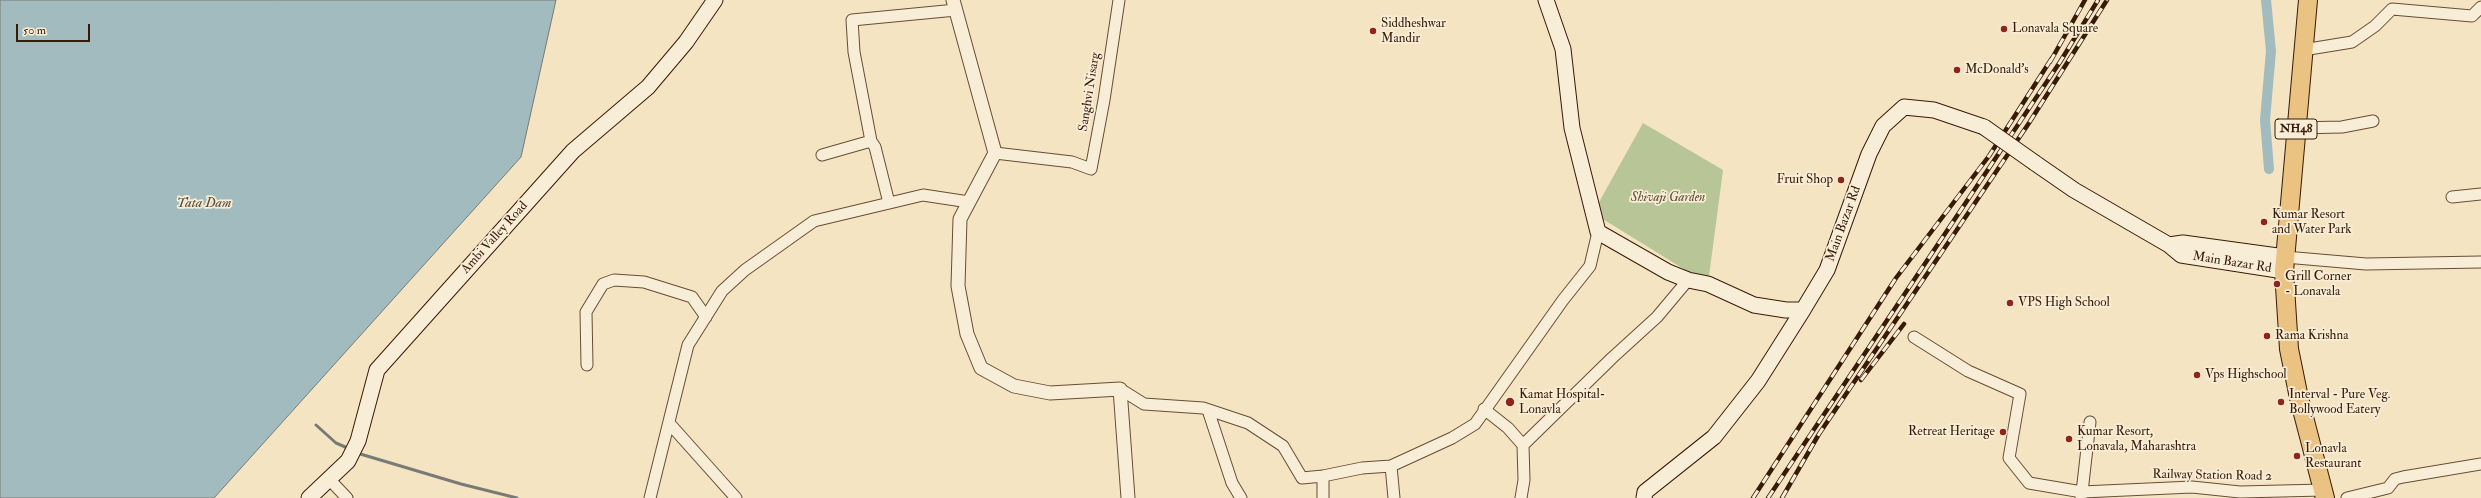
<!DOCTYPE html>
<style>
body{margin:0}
#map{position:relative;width:2481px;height:498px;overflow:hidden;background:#f5e4c2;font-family:"IM FELL Double Pica",serif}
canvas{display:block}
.scale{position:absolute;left:16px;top:24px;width:74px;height:18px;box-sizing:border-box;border:2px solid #381b07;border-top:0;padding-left:5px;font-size:12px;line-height:14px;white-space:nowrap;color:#381b07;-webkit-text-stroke:3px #f8edd7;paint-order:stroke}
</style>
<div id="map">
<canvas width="2481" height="498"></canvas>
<div class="scale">50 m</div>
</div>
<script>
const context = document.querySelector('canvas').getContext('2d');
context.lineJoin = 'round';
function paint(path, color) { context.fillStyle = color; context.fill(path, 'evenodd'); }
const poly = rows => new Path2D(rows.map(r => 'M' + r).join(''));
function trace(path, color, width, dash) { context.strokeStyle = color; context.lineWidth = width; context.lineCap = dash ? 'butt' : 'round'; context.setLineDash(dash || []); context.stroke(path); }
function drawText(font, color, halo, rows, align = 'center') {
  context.font = font + ' "IM FELL Double Pica",serif'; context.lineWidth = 3.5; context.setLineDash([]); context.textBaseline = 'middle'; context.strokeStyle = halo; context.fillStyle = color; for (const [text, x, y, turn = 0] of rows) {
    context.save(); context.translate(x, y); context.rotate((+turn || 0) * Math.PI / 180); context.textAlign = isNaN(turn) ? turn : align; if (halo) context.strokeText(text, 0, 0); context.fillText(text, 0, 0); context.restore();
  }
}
paint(poly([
 [1643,123,1723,170,1708,284,1593,213]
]), '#b7c597');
const water = poly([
 [0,0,556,0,521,157,214,498,0,498,0,0]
]);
paint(water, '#a2bbbe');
trace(water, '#787b75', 1);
trace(poly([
 [316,425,336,443,350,449],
 [357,453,461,484,517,498]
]), '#787b75', 3);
trace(poly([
 [2266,0,2271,51,2265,120,2269,169]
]), '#a2bbbe', 10);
const minor = poly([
 [2303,50,2352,42,2375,26,2392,9,2472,16,2481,7],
 [2296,128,2342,127,2373,121],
 [995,153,1072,162,1091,169,1104,100,1119,0],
 [822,155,871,141],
 [2452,197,2481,194],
 [889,203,875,147,871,141,854,52,852,20,956,10],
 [2285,257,2366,264,2481,262],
 [1914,337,1968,371,2020,394,2009,458,2029,483,2082,492,2090,422],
 [587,365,586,312,603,284,614,280,644,282,692,297,706,317],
 [1120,389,1144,404,1203,408,1248,423,1283,446,1302,478,1323,476,1362,468,1391,466,1452,438,1475,424,1563,300,1590,266,1598,232],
 [1484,409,1508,428,1523,445,1524,480,1521,498],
 [1208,410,1232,483,1241,498],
 [669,423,736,498],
 [1523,445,1612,358,1657,317,1688,280],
 [1391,466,1394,498],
 [329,479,347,498],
 [650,498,688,345,722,291,745,270,814,221,923,195,969,202],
 [1323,498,1323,476],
 [2081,498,2082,492,2192,487,2240,492,2323,490],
 [2347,498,2388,488,2395,479,2403,477,2481,464]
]);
const tertiary = poly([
 [953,0,995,153,960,219,958,286,967,334,981,368,1014,386,1050,393,1120,389,1128,498]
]);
const secondary = poly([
 [1546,0,1563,49,1572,128,1598,232,1668,272,1688,280,1708,284,1754,305,1786,310,1803,310,1827,270,1869,154,1883,126,1904,107,1934,110,1984,127],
 [2035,163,2074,190,2169,245,2181,255,2284,271],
 [2169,245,2183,243,2285,257],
 [309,498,348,461,358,441,377,370,573,151,648,87,686,42,715,0],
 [1644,498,1645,492,1714,437,1758,381,1803,310]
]);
const trunk = poly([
 [2308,0,2284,271,2289,349,2299,398,2325,498]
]);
trace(minor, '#674d36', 13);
trace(tertiary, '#674d36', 15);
trace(secondary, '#381b07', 17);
trace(trunk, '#381b07', 20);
trace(minor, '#f8edd7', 11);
trace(tertiary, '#f8edd7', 13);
trace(secondary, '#f8edd7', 15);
trace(trunk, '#eac281', 18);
const rail = poly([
 [2050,62,2085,0],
 [1861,380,1904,324],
 [1753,498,1896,278,1989,156,2052,58],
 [1768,498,2060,62,2098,0],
 [1782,498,1819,434,2029,123,2107,0]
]);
trace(rail, '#381b07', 4.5);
trace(rail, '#f8edd7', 3, [9]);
const secondaryBridge = poly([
 [1984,127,2035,163]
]);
trace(secondaryBridge, '#381b07', 17, []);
trace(secondaryBridge, '#f8edd7', 15);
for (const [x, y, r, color] of [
 [2004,29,4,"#8f2418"],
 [1373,31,4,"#8f2418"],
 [1957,70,4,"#8f2418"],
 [1841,180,4,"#8f2418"],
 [2264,222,4,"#8f2418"],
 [2277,284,4,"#8f2418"],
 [2010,303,4,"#8f2418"],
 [2267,336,4,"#8f2418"],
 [2197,375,4,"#8f2418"],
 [1510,402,5,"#8f2418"],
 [2281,402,4,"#8f2418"],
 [2003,432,4,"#8f2418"],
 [2069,439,4,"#8f2418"],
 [2297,456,4,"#8f2418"]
]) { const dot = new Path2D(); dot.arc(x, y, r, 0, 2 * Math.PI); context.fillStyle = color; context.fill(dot); trace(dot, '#f8edd7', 1.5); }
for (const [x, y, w] of [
 [2296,129,42]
]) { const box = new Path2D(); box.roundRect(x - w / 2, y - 10, w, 20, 3); context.fillStyle = '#f8edd7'; context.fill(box); trace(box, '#381b07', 1); }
drawText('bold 12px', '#381b07', null, [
 ["NH48",2296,129]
]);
drawText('13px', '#381b07', '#f8edd7', [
 ["Siddheshwar",1381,24],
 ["Mandir",1381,39],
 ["Lonavala Square",2012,29],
 ["McDonald's",1965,70],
 ["Fruit Shop",1833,180,"right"],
 ["Kumar Resort",2272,215],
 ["and Water Park",2272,230],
 ["Grill Corner",2285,277],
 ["- Lonavala",2285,292],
 ["VPS High School",2018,303],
 ["Rama Krishna",2275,336],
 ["Vps Highschool",2205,375],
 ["Kamat Hospital-",1519,395],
 ["Lonavla",1519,410],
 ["Interval - Pure Veg.",2289,395],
 ["Bollywood Eatery",2289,410],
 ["Retreat Heritage",1995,432,"right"],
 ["Kumar Resort,",2077,432],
 ["Lonavala, Maharashtra",2077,447],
 ["Lonavla",2305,449],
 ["Restaurant",2305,464]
], 'left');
drawText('13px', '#381b07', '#f8edd7', [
 ["Sanghvi Nisarg",1090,92,-81],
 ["Main Bazar Rd",1844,224,-70],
 ["Ambi Valley Road",495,238,-48],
 ["Main Bazar Rd",2232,263,9],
 ["Railway Station Road 2",2212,476,1]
]);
drawText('italic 13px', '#5e4e32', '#f8edd7', [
 ["Shivaji Garden",1668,198]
]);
drawText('italic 14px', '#584b3e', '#f8edd7', [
 ["Tata Dam",204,204]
]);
</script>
